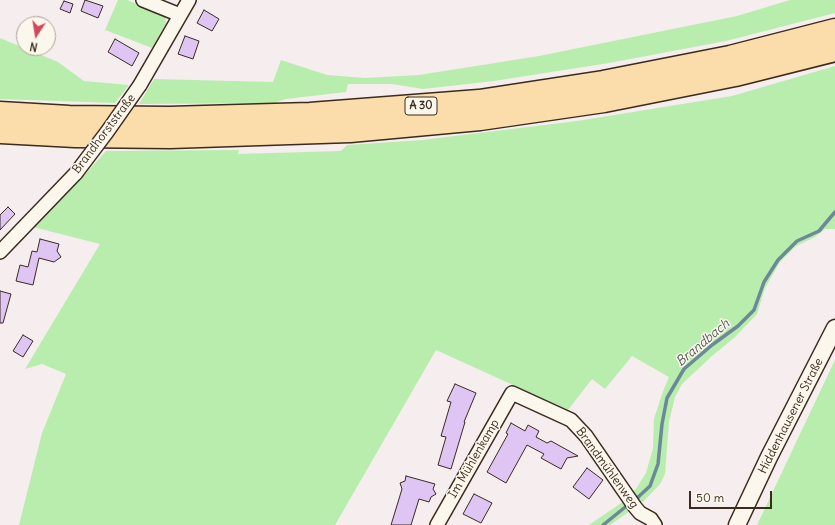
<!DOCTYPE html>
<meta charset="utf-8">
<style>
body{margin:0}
#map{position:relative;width:835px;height:525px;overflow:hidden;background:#f5edee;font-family:Delius,sans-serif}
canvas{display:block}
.north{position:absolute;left:16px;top:16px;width:40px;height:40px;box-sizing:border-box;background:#fbf7ec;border:1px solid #aea59a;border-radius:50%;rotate:192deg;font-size:11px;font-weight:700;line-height:16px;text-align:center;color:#3b2a1e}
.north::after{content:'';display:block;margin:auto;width:14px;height:18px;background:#d1495b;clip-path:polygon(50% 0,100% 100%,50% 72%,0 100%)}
.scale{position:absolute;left:689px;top:491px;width:83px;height:18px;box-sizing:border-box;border:2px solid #3b2a1e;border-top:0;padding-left:5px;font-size:12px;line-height:14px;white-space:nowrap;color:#3b2a1e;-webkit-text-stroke:3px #fbf7ec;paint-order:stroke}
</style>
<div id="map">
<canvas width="835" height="525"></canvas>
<div class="north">N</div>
<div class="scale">50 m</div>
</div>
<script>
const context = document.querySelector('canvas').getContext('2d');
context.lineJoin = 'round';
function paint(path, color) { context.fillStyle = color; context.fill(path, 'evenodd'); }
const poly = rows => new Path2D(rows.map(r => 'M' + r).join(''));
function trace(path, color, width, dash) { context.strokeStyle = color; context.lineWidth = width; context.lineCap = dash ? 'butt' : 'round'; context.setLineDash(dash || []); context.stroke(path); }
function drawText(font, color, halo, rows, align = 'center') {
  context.font = font + ' Delius,sans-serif'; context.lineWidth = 3; context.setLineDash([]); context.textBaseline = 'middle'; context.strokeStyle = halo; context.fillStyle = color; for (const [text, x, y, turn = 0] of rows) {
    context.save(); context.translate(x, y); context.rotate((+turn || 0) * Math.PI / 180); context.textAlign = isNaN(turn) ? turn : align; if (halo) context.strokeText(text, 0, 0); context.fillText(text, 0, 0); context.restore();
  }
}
paint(poly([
 [118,0,127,0,157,12,165,16,166,23,152,48,105,30],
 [790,0,835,0,835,13,726,41,609,63,494,81,423,89,392,84,348,84,346,92,286,99,274,103,139,104,154,79,273,82,281,60,327,75,365,78,419,75,539,56,737,16],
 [0,38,58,62,84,81,129,85,115,103,0,99],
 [835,66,835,229,825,229,815,237,796,246,780,262,765,288,757,314,735,337,712,356,682,384,675,397,669,422,665,474,660,484,643,502,637,502,631,493,636,489,646,473,653,448,654,419,662,394,669,377,632,356,605,389,592,379,568,410,436,350,335,525,19,525,42,433,66,374,42,364,25,369,100,244,33,227,81,179,106,151,239,150,238,154,341,151,347,145,422,140,577,121,732,96],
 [835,360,835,525,757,525],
 [624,501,630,511,610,525,589,525]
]), '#b9edad');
trace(poly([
 [634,501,650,486,658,464,662,424,667,398,684,369,712,345,738,326,754,310,764,282,778,260,797,241,819,231,835,212],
 [603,525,629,504]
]), '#6b8999', 3.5);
const building = poly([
 [85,0,103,6,98,18,81,11,85,0],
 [64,1,73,4,70,13,60,9,64,1],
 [204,10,219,19,212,31,197,23,204,10],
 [185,36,199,41,193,59,178,54,185,36],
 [115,39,139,53,132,66,108,52,115,39],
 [8,207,15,214,0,230,0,215,8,207],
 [40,239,59,244,57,251,61,257,54,262,39,258,33,285,16,281,20,265,28,267,32,251,37,252,40,239],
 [0,291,11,294,3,323,0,323,0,291],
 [23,335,33,341,23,357,13,351,23,335],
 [455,384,476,393,464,422,465,422,451,469,438,465,446,437,441,436,451,402,447,401,455,384],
 [511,423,525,431,528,425,539,431,536,437,547,443,551,441,578,456,567,458,561,469,541,458,544,454,527,445,506,483,487,472,508,434,506,433,511,423],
 [587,468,603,480,589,499,573,487,587,468],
 [406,476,435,484,433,489,436,494,431,497,429,502,419,499,411,525,391,525,402,489,400,483,405,481,406,476],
 [474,494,492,503,481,523,463,514,474,494]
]);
paint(building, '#dfc5f4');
trace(building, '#3b2a1e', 1);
const minor = poly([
 [143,0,180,15],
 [140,85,189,0],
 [0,252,76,173],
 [437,525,512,393,571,420,586,436,635,507,640,513,651,519,655,525]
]);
const tertiary = poly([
 [737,525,769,457,835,328]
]);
const motorway = poly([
 [0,113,69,117,169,118,310,114,479,101,603,82,730,57,835,30],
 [0,132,75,136,170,137,350,131,480,119,604,101,735,75,835,50]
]);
trace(minor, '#3b2a1e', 16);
trace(tertiary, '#3b2a1e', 19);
trace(motorway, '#3b2a1e', 25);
trace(minor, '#fbf7ec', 13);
trace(tertiary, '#fbf7ec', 16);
trace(motorway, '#fbddab', 22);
const minorBridge = poly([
 [76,173,107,132,140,85]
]);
trace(minorBridge, '#3b2a1e', 16, []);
trace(minorBridge, '#fbf7ec', 13);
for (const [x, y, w] of [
 [421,106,32]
]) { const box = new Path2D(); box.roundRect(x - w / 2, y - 9, w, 18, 3); context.fillStyle = '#fbf7ec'; context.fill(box); trace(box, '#3b2a1e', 1); }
drawText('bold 11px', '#3b2a1e', null, [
 ["A 30",421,106]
]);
drawText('12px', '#3b2a1e', '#fbf7ec', [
 ["Brandhorststraße",104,134,-53],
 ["Hiddenhausener Straße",791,416,-63],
 ["Im Mühlenkamp",474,459,-60],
 ["Brandmühlenweg",607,468,54]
]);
drawText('italic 13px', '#53595c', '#fbf7ec', [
 ["Brandbach",703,343,-40]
]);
</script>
